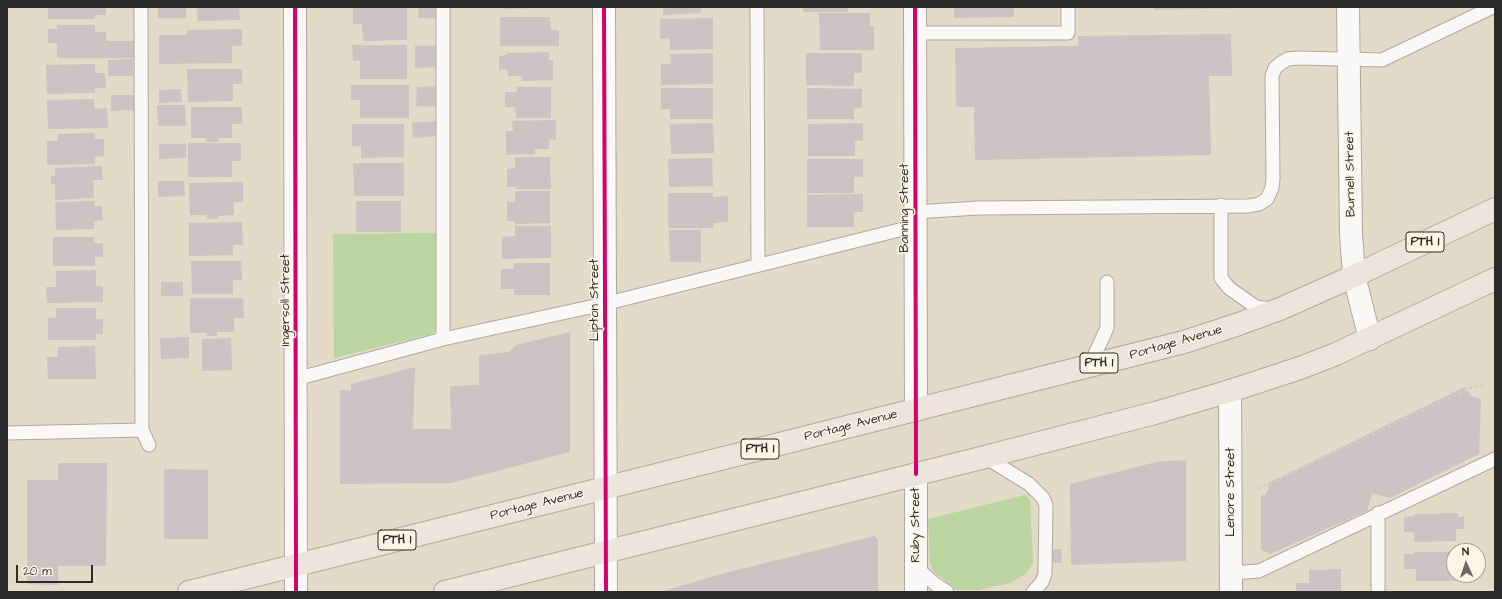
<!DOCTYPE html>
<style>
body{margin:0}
#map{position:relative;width:1502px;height:599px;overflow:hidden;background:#e3dac8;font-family:"Architects Daughter",sans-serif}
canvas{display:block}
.frame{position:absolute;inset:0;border:8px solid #2b2b2b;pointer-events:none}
.north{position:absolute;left:1446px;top:543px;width:40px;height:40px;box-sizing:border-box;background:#fcf5e5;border:1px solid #a8a49b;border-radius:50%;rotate:357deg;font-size:11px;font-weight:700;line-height:16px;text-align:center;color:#2b2b2b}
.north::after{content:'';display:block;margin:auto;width:14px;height:18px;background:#6b6862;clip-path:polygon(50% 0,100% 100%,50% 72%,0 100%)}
.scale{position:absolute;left:16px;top:565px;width:77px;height:18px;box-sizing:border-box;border:2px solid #2b2b2b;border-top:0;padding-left:5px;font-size:12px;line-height:14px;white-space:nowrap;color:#2b2b2b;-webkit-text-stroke:3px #fcf5e5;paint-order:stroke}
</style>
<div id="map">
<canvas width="1502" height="599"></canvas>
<div class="frame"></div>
<div class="north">N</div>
<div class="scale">20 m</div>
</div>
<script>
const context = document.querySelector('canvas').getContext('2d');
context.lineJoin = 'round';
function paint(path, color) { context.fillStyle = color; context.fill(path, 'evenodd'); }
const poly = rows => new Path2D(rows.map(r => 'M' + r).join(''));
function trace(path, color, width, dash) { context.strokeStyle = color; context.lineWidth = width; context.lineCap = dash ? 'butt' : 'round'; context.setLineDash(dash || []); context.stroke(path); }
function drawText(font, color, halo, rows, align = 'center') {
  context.font = font + ' "Architects Daughter",sans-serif'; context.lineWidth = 3; context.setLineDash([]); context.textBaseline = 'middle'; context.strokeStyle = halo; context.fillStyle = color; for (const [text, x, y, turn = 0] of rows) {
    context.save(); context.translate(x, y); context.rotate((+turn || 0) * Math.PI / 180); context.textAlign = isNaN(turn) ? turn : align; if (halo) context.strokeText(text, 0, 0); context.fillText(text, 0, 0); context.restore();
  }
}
paint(poly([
 [439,233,440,332,334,358,333,234],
 [1025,495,1030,500,1033,562,1027,573,1010,583,978,590,957,590,934,572,930,563,928,519]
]), '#bcd6a2');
paint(poly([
 [48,7,106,7,106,15,95,15,94,19,48,19],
 [158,7,186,7,186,18,158,18],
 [197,7,239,7,240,20,198,21],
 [407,7,407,40,363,41,362,24,353,24,353,8],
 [419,7,438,8,438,18,418,18],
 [504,7,536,7,536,8,504,9],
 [663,7,701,7,701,13,663,15],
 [803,7,848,7,848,12,803,12],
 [954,7,1014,7,1014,17,954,18],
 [1154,7,1244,7,1244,8,1154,10],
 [819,13,870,13,870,26,874,26,874,50,820,50],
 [500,17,550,17,551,30,559,30,559,46,500,46],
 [713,18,713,49,670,50,670,38,660,39,660,19],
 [57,25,95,25,95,32,106,32,106,41,134,41,134,58,57,58,57,43,48,43,48,29,57,29],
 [242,29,242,46,232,46,232,63,159,64,159,35,187,35,187,30],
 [1231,34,1232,76,1209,76,1211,155,975,160,974,107,956,107,955,48,1078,46,1078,36],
 [352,45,407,45,407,79,360,79,360,61,353,61],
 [415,46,440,46,440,67,415,68],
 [549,52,549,60,553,60,553,80,522,81,522,76,508,76,507,69,499,70,499,56,507,55,507,53],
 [713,53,713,84,661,85,661,64,671,64,670,54],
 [806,53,862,53,862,73,854,73,854,86,806,85],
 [133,59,133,76,108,76,108,60],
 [95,64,95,73,105,73,106,88,95,88,95,93,47,94,46,65],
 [187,69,242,69,242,84,233,84,233,101,188,102],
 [351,85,409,85,409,118,360,118,360,100,351,100],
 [439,86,440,107,416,106,417,87],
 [517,87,551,87,551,118,516,118,515,107,505,107,505,92,517,92],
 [661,88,713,88,713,119,670,119,670,109,661,109],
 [807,88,862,89,862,108,854,108,854,119,807,119],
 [181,89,182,102,159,103,159,90],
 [111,95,134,95,135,110,111,111],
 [94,99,94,109,107,108,108,128,48,129,47,100],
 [157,105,185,105,186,126,158,126],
 [191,107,242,107,242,124,232,124,232,138,218,138,219,142,206,142,206,138,191,138],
 [556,120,556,140,549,139,549,149,535,149,535,154,506,155,506,131,513,131,512,121],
 [437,121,438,136,413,138,412,123],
 [713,123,714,153,671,154,670,124],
 [863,123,863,141,855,141,855,156,808,156,808,124],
 [352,124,404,124,404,157,361,158,361,146,352,146],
 [95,133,95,139,104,139,104,156,95,157,95,164,47,165,47,141,58,141,58,134],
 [188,143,241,143,241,161,232,161,232,177,188,177],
 [159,144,186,144,186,158,159,159],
 [515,157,550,157,551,189,516,189,516,187,507,187,507,169,515,168],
 [712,158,713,186,669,187,668,159],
 [807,159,863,159,863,177,854,177,854,193,807,193],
 [353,163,404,163,404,196,354,196],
 [102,166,103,180,93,180,94,198,55,200,55,183,51,184,51,176,55,176,55,168],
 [158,181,184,181,185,196,158,197],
 [243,182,243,202,234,202,234,215,218,216,218,219,207,219,207,215,190,215,189,183],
 [515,191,550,191,550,223,515,224,515,221,507,221,507,202,515,202],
 [668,193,713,193,713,197,728,196,728,222,713,223,714,228,668,228],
 [863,194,863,212,854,212,854,227,807,227,807,195],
 [94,201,94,206,102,206,103,220,94,221,94,229,56,230,55,202],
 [356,201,401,201,401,232,356,232],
 [242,222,243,245,233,245,233,255,189,256,189,223],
 [515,226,551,226,551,258,502,259,502,237,515,236],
 [669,230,701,230,701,262,670,262],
 [53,237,94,237,94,243,103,243,103,257,95,257,95,266,53,266],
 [191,261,241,261,242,280,233,280,233,294,192,294],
 [514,263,550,263,550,295,514,295,514,289,501,289,501,269,514,269],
 [96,270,96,286,103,286,103,302,47,303,46,287,56,287,56,271],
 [161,282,183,282,183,296,161,296],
 [190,298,243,298,244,318,234,318,234,332,217,332,217,336,207,336,207,333,190,333],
 [56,308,96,308,96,319,103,319,103,334,96,334,96,340,48,340,48,318,56,318],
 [570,332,570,452,451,483,340,484,340,390,351,390,351,384,415,367,413,429,451,429,450,386,479,385,479,355,509,352,516,345],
 [189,337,189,358,161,359,160,338],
 [231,338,232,370,202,371,202,339],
 [95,346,96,379,48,379,47,357,58,357,58,347],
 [1465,387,1471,396,1481,399,1479,454,1390,498,1372,493,1367,511,1270,554,1261,549,1261,496,1265,495,1269,489,1268,483],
 [1186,460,1186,561,1071,565,1070,484,1156,462],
 [58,463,107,463,106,566,58,566,58,585,27,584,27,480,58,480],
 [164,469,208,470,208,539,164,539],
 [1458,513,1458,517,1464,516,1464,529,1456,529,1456,541,1414,542,1414,532,1404,532,1404,517,1414,516,1414,514],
 [874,536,878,539,878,592,660,592,725,573],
 [1053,549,1061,549,1062,563,1053,563],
 [1414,552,1454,552,1454,575,1467,575,1467,581,1416,581,1416,569,1404,569,1404,554,1414,554],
 [1341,569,1341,592,1296,592,1296,583,1309,583,1309,570]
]), '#cdc2c4');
const service = poly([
 [443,7,443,339],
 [757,7,758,265],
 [916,33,1068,33,1068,7],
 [1221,205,1221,278,1229,288,1256,307,1271,309],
 [915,212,978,208,1249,206,1259,204,1267,199,1272,188,1273,179,1272,76,1275,68,1281,63,1288,59,1298,58,1382,60,1493,7],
 [1090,365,1107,328,1107,282],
 [296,379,443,339,604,304,915,226],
 [142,430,149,445],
 [7,433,142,430,141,7],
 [985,457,1029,484,1043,498,1046,505,1045,574,1042,582,1033,592],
 [1378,513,1378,592],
 [916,567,935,584,947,592],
 [1231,573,1259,571,1495,459]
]);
const minor = poly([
 [295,7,296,592],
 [604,7,606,592],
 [915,7,916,410],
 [1348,7,1351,234,1354,276,1370,339],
 [1230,391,1231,592],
 [916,474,916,592]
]);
const trunk = poly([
 [189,592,605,488,1184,342,1236,325,1280,309,1354,276,1495,209],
 [445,592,985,457,1155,413,1230,391,1300,368,1336,354,1495,279]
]);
trace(service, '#afa99e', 15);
trace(minor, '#afa99e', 24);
trace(trunk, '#afa99e', 24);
trace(poly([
 [1258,489,1472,387,1484,386]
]), '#d1cfca', 2.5, [3, 3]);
trace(service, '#fbf9f7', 13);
trace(minor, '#fbf9f7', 22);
trace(trunk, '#ede4dc', 22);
trace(poly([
 [295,7,296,592],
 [604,7,606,592],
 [915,7,916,474]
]), '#d6006c', 4);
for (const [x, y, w] of [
 [1425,242,38],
 [1099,363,38],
 [760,449,38],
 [397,540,38]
]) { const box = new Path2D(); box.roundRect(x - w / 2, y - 10, w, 20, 3); context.fillStyle = '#fcf5e5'; context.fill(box); trace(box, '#2b2b2b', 1); }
drawText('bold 12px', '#2b2b2b', null, [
 ["PTH 1",1425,242],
 ["PTH 1",1099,363],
 ["PTH 1",760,449],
 ["PTH 1",397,540]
]);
drawText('13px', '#2b2b2b', '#fcf5e5', [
 ["Burnell Street",1351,174,-91],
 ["Banning Street",905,208,-90],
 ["Ingersoll Street",286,300,-90],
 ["Lipton Street",595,300,-90],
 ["Portage Avenue",1176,343,-16],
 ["Portage Avenue",851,426,-14],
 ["Lenore Street",1231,492,-90],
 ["Portage Avenue",537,505,-14],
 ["Ruby Street",916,525,-90]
]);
</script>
